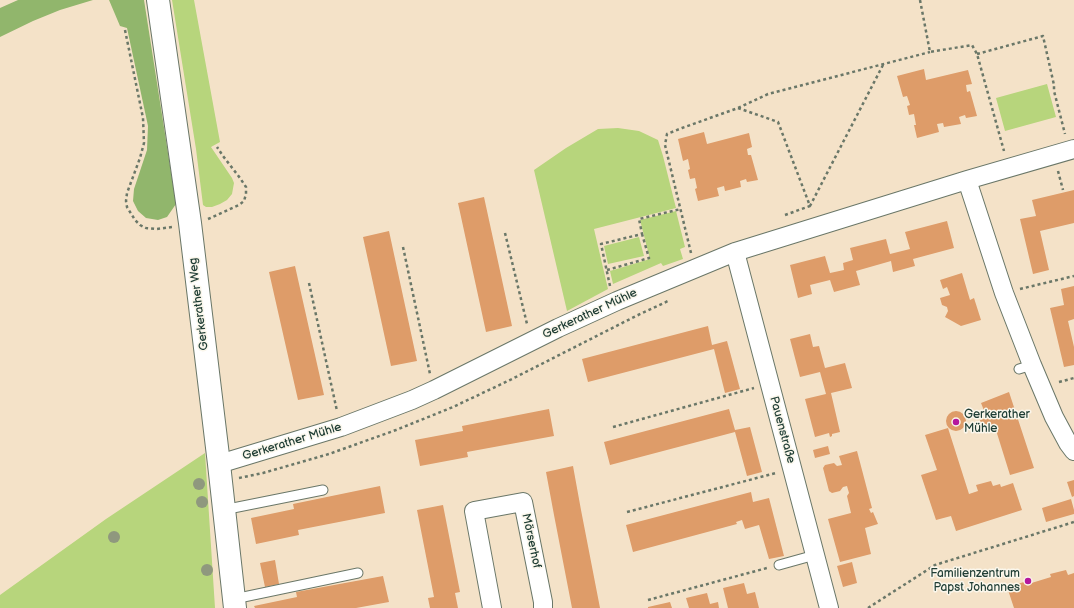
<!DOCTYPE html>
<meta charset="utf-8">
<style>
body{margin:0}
canvas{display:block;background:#f4e2c8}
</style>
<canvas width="1074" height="608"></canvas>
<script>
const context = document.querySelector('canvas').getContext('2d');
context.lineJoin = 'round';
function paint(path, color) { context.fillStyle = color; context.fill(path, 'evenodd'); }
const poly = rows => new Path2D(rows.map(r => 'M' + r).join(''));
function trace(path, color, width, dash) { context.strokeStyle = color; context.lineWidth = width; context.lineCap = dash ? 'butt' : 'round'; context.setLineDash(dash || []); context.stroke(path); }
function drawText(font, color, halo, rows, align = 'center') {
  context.font = font + ' "Balsamiq Sans",sans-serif'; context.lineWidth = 3; context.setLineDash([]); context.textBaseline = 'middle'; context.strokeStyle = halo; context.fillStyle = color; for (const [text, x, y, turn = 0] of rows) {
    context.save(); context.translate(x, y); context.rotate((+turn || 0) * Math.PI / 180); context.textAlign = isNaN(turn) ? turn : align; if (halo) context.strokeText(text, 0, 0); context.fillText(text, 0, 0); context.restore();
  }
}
paint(poly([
 [172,0,194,0,220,142,211,147,232,178,234,183,232,194,227,200,220,204,212,207,206,207,203,205,196,149],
 [1047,84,1056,117,1005,131,996,98],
 [618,128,639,131,658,140,663,156,676,208,594,229,608,289,567,311,534,170,566,148,598,129],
 [676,211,685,247,680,249,683,259,663,266,661,263,613,284,610,271,650,259,640,220],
 [639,237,644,256,608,264,604,246],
 [205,453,215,608,0,608,0,595,106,519]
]), '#b7d57c');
paint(poly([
 [18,0,93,0,60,10,33,21,0,37,0,8],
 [109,0,144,0,176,204,167,217,158,220,146,218,138,211,133,201,134,189,147,150,148,126,127,28,120,26]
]), '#91b66c');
paint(poly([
 [924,69,926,80,968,70,972,84,966,85,967,92,970,91,977,116,966,118,965,115,959,117,961,124,944,127,943,123,937,124,939,132,917,138,914,125,916,125,914,114,909,115,907,106,910,105,907,96,903,97,897,76],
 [704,132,707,144,749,133,752,147,747,149,748,155,751,155,758,180,747,182,746,179,740,181,741,187,725,191,724,186,717,188,719,196,698,201,695,189,697,188,695,178,690,179,688,170,690,169,688,159,683,161,678,139],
 [1074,190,1074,223,1040,231,1049,270,1033,274,1020,219,1036,216,1032,200],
 [484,197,512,326,486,332,458,203],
 [947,221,954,248,913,259,915,266,893,272,891,261,856,271,860,285,834,292,830,280,810,285,812,294,798,298,790,265,825,256,830,273,844,270,843,263,853,260,850,248,886,239,890,254,910,249,905,232],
 [389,231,417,361,391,366,363,237],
 [295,266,324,395,298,400,269,272],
 [962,273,970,300,974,298,981,320,961,326,945,317,948,311,947,307,942,305,940,298,950,295,947,287,943,289,940,280],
 [1074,286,1074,319,1068,321,1074,347,1074,365,1064,367,1050,308,1064,305,1061,289],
 [708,326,712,345,727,341,740,389,725,393,714,349,588,382,582,359],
 [810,334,813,347,819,346,825,368,845,363,852,388,831,393,840,432,832,434,832,436,830,437,829,433,815,437,805,399,826,394,820,372,800,377,790,339],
 [1009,392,1034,468,1010,475,995,427,982,430,980,420,987,418,981,403],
 [549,409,554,436,467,452,468,457,420,466,415,440,463,431,462,426],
 [729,409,735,430,750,427,762,472,747,476,735,432,610,465,604,442],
 '946 421a10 10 0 1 1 20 0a10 10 0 1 1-20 0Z',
 [948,428,969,494,978,491,976,485,991,481,993,486,1000,484,1001,487,1013,483,1022,510,956,531,951,516,936,520,921,475,937,470,925,435],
 [828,446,830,454,815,458,813,450],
 [857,451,872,508,869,509,871,513,873,512,878,524,865,528,871,554,840,562,828,519,851,513,847,496,849,493,847,486,843,487,840,491,832,493,829,491,823,468,825,465,834,463,837,466,842,465,839,456],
 [573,466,581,510,600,608,572,608,554,515,546,472],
 [1074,480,1074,496,1072,497,1067,482],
 [380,486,385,513,298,530,299,535,256,544,251,518,294,509,293,504],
 [751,492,753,502,769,498,784,556,769,559,759,525,745,529,742,520,736,522,737,524,633,552,626,525],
 [1071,499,1074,510,1074,514,1046,522,1042,508],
 [443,505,460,592,455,593,458,608,430,608,428,598,434,597,417,510],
 [275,560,279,584,265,587,260,563],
 [852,562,857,583,843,587,837,566],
 [1066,570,1068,575,1074,573,1074,608,1014,608,1007,587,1024,582,1025,585,1051,577,1050,574],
 [383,576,389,602,356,608,255,608,254,606,297,597,296,592],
 [744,583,747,594,755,592,759,608,728,608,723,588],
 [707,593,710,604,718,602,719,608,689,608,686,598],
 [670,602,672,608,648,608,648,607]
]), '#de9c69');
const service = poly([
 [1019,369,1032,365],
 [223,510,323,490],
 [779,565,815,555],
 [234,599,358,573]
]);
const minor = poly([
 [967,180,1004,293,1032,365,1054,417,1068,443,1074,451],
 [735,252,829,608],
 [219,464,341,427,412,400,434,390,558,328,617,301,735,252,967,180,1074,149],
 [492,608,474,511,523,502,543,602,543,608]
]);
const tertiary = poly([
 [158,0,190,223,219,464,235,608]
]);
trace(service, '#6a7768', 11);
trace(minor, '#6a7768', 20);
trace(tertiary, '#6a7768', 24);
trace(poly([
 [920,0,930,52,972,45,977,54,1004,151],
 [125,30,143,118,144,143,140,158,127,193,126,201,127,207,135,220,140,225,146,228,157,229,172,227],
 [977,54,1043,36,1054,85,1054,91,1065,134],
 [738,108,778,122,810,206,883,65],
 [1058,171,1063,190],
 [785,215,810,206],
 [208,219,239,205,244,201,246,194,246,187,240,178,223,156,217,147],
 [505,233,527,324],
 [403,247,430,374],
 [691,253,665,145,667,134,682,128,738,108,768,94,930,52],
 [607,270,649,258,642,234],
 [309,283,337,411],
 [610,286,601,244,642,234,639,219,681,209],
 [1020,289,1074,276],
 [1059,382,1074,378],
 [613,427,754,388],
 [239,478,263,473,329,454,396,430,453,407,510,380,636,316,668,301],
 [627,512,776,473],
 [648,600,767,568],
 [868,608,935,565,1074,522]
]), '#6a7768', 2.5, [3, 3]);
trace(service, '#fff', 9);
trace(minor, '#fff', 18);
trace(tertiary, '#fff', 22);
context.fillStyle = '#8f987e';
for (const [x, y] of [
 [199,484],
 [202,502],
 [114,537],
 [207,570]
]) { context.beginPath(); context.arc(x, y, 6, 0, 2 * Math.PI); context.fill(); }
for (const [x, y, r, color] of [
 [956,422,4,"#b5179e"],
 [1028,581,4,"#b5179e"]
]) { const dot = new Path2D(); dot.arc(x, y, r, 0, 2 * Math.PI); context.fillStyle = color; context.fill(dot); trace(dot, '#fbf7ec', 1.5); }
drawText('12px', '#1f3d34', '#fbf7ec', [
 ["Gerkerather Weg",199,304,-97],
 ["Gerkerather Mühle",590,314,-25],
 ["Pauenstraße",782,430,75],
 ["Gerkerather Mühle",292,442,-17],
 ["Mörserhof",531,541,78]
]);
drawText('12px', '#1f3d34', '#fbf7ec', [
 ["Gerkerather",964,415],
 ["Mühle",964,429],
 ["Familienzentrum",1020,574,"right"],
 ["Papst Johannes",1020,588,"right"]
], 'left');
</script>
